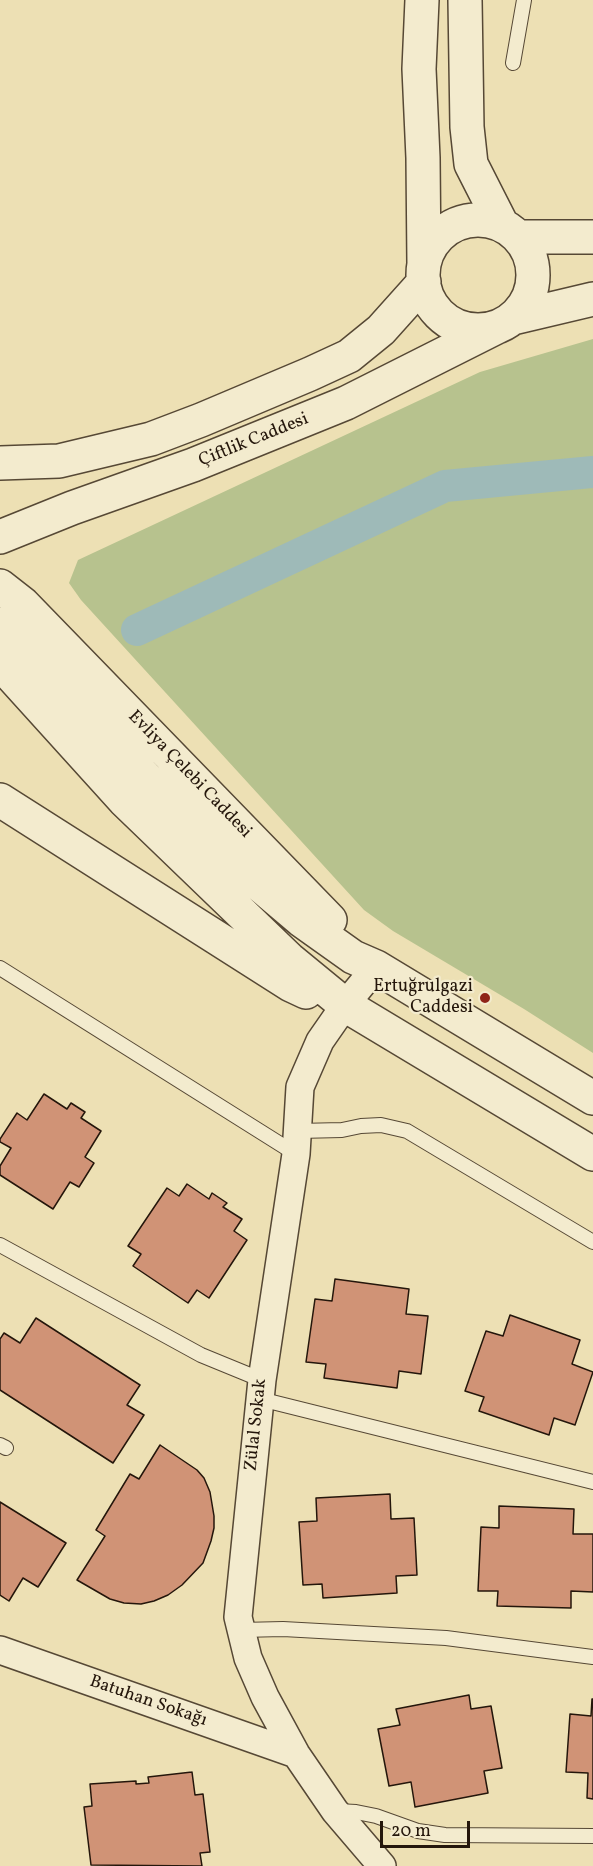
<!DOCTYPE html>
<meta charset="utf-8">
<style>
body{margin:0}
#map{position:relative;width:593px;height:1866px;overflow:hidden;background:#ede0b4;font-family:Vollkorn,serif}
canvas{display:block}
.scale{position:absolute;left:380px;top:1821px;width:90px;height:27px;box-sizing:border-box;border:3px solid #24160b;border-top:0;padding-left:8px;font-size:18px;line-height:21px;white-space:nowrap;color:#24160b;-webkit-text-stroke:4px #f3ebce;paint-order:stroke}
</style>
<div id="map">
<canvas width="593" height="1866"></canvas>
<div class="scale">20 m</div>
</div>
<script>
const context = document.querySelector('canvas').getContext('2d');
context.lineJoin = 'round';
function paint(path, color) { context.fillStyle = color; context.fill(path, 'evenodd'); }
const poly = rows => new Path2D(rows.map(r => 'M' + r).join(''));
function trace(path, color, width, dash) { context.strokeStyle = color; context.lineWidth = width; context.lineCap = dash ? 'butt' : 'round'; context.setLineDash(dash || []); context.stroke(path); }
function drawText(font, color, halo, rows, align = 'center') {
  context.font = font + ' Vollkorn,serif'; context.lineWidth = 4.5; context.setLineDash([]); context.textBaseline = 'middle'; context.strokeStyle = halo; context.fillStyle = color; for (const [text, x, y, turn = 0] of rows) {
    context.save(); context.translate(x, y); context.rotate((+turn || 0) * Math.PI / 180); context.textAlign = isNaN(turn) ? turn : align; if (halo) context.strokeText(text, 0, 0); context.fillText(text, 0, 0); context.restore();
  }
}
paint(poly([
 [593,339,593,1053,524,1009,393,931,364,910,81,600,69,583,78,560,480,372]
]), '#b7c28e');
trace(poly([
 [137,630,445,486,593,472]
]), '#9ebab8', 32);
const building = poly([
 [44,1094,67,1109,71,1103,85,1112,81,1118,101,1131,85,1157,94,1163,79,1187,70,1182,53,1209,0,1175,0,1166,11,1148,0,1142,0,1139,17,1113,27,1120,44,1094],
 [187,1184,209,1199,212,1193,227,1203,223,1207,242,1219,234,1231,247,1240,209,1298,197,1290,188,1303,133,1266,141,1254,128,1246,167,1188,179,1196,187,1184],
 [335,1279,409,1289,406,1314,428,1316,421,1374,399,1371,397,1388,324,1378,326,1364,306,1362,315,1299,332,1301,335,1279],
 [510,1315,580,1340,572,1364,593,1372,575,1425,554,1418,549,1435,479,1411,484,1397,465,1391,486,1331,503,1336,510,1315],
 [36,1318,140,1385,127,1405,144,1415,113,1463,0,1390,0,1339,4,1333,20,1343,36,1318],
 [160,1445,197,1470,204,1478,210,1492,214,1516,214,1528,211,1541,203,1563,182,1585,168,1595,154,1601,141,1604,124,1603,110,1599,77,1580,105,1536,96,1530,130,1474,139,1479,160,1445],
 [390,1494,391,1519,414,1518,417,1575,396,1576,397,1593,323,1598,322,1584,303,1585,299,1522,317,1521,316,1498,390,1494],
 [0,1502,66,1543,38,1587,23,1578,9,1601,0,1595,0,1502],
 [499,1506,574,1509,573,1534,593,1534,593,1592,571,1591,571,1608,497,1606,498,1591,478,1591,481,1527,499,1528,499,1506],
 [469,1695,471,1709,491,1706,502,1768,484,1771,488,1793,415,1807,411,1782,389,1786,378,1729,400,1725,396,1709,469,1695],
 [592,1699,593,1699,593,1799,587,1798,588,1773,566,1772,570,1714,591,1716,592,1699],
 [192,1772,195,1795,203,1794,210,1852,200,1853,202,1866,91,1865,84,1807,92,1806,90,1784,136,1781,136,1784,149,1783,148,1777,192,1772]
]);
paint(building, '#d09376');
trace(building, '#24160b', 1.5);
const service = poly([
 [513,63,524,0],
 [0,968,296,1154],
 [298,1131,342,1130,361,1126,381,1125,407,1131,593,1242],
 [0,1245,201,1355,262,1380],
 [260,1399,593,1482],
 [0,1445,6,1448],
 [241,1630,283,1629,446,1638,593,1657],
 [337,1811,356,1812,376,1816,418,1831,445,1835,593,1836]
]);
const minor = poly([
 [376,967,345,1005,320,1041,300,1087,296,1154,262,1380,238,1617,248,1658,265,1697,296,1754,335,1811,382,1866],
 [0,1650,296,1754]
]);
const tertiary = poly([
 [422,0,419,69,423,158,424,265],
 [465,0,467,127,471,164,502,225],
 '423 275a55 55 0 1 1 110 0a55 55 0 1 1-110 0Z',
 [520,237,593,237],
 [513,318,593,299],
 [0,463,59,461,151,439,201,420,310,374,349,356,381,330,424,282],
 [0,537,72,508,193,465,346,403,499,326],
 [0,586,23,604,330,920],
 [0,624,145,777,236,865,301,920,353,957,376,967,593,1098],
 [0,663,124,800,289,959,345,1005,593,1154],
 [0,800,291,985,306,992]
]);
trace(service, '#564835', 16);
trace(minor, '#564835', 30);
trace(tertiary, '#564835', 36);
trace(service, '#f3ebce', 14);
trace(minor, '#f3ebce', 27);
trace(tertiary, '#f3ebce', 33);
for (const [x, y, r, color] of [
 [485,998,6,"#8f2418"]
]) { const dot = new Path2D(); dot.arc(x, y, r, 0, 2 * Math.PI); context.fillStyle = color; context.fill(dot); trace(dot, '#f3ebce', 2); }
drawText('18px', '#24160b', '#f3ebce', [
 ["Çiftlik Caddesi",254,441,-22],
 ["Evliya Çelebi Caddesi",189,775,46],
 ["Zülal Sokak",257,1425,-84],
 ["Batuhan Sokağı",148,1702,19]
]);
drawText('18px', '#24160b', '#f3ebce', [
 ["Ertuğrulgazi",473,988],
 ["Caddesi",473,1009]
], 'right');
</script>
